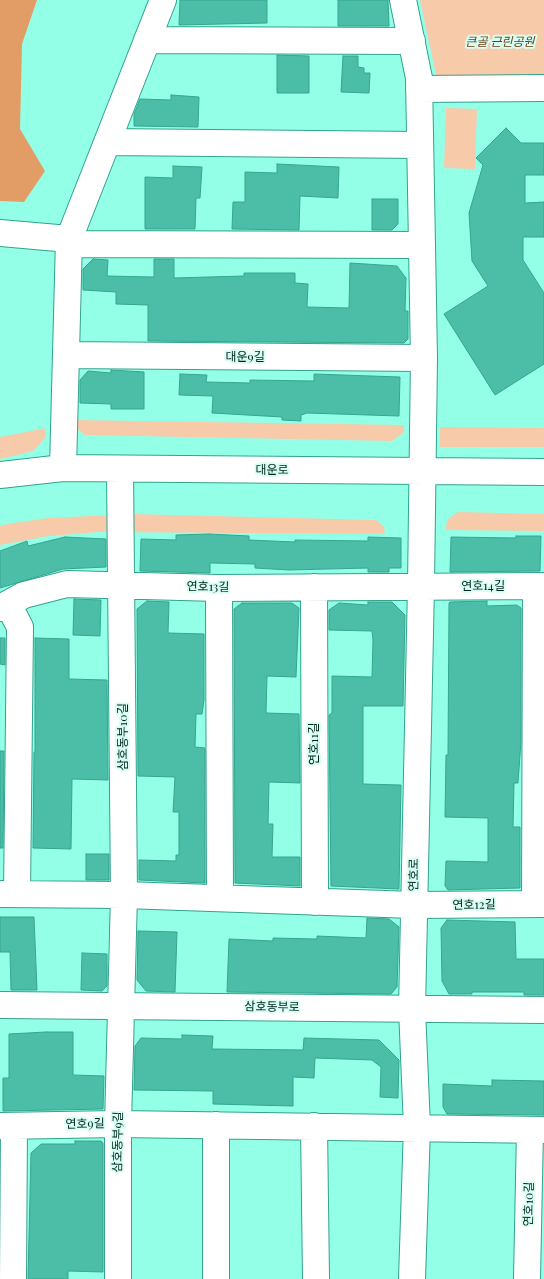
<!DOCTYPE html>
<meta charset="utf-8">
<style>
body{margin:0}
canvas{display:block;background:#94ffe7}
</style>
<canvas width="544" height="1279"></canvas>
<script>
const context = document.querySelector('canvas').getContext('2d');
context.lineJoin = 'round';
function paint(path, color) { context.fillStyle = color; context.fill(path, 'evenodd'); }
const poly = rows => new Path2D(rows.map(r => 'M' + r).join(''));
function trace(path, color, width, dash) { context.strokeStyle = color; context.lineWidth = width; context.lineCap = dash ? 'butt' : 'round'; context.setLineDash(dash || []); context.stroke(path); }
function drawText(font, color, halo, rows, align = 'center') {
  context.font = font + ' "Playfair Display","Noto Sans KR",serif'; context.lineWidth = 4; context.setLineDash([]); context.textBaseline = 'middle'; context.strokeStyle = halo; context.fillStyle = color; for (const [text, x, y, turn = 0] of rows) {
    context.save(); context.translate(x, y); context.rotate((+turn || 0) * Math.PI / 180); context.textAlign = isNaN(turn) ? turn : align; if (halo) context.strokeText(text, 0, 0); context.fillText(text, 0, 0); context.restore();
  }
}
paint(poly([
 [420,0,544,0,544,76,444,82,436,75],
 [446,108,477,109,475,169,444,168],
 [76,420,404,425,404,432,392,441,85,435,78,429],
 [440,427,544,428,544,447,440,447],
 [46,428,45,438,33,451,0,459,0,437],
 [458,512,544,514,544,531,445,530,448,519],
 [132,514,376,520,384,527,385,534,98,532,49,536,0,545,0,526,7,524,48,518]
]), '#f7caaa');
paint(poly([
 [0,0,37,0,22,44,20,129,45,171,24,202,0,201]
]), '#e29d67');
const building = poly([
 [180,0,267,0,267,23,179,25,180,0],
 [338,0,388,0,389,26,338,26,338,0],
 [277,55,309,56,309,93,277,93,277,55],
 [343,56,358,56,358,67,364,68,364,73,370,73,369,93,341,92,343,56],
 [171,95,199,97,198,127,134,126,134,114,140,99,171,100,171,95],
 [506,128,521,143,544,143,544,175,525,175,525,203,544,202,544,237,523,237,523,260,544,293,544,364,495,395,444,314,488,286,472,261,469,213,483,165,476,158,506,128],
 [277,164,339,167,338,198,300,196,299,230,232,229,233,202,245,202,245,172,277,173,277,164],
 [173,166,202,167,200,198,196,198,195,229,145,229,145,177,173,178,173,166],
 [372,199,398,199,398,224,392,230,372,230,372,199],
 [93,259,108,260,107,276,154,277,154,259,174,259,174,278,244,276,244,273,295,273,295,283,308,284,307,307,349,308,350,263,397,266,406,278,405,311,408,311,408,339,404,343,148,341,148,305,116,304,116,292,83,290,83,269,93,259],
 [111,370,144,372,144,409,111,409,111,404,80,403,80,380,88,371,111,373,111,370],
 [180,374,207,375,206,382,250,383,250,380,314,381,314,374,400,377,399,416,307,413,301,415,301,421,282,420,282,417,212,413,213,396,179,395,180,374],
 [209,534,249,536,249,540,295,542,295,540,368,541,368,537,401,538,401,568,389,568,389,572,368,572,368,568,289,570,255,568,255,564,210,563,210,573,140,571,141,539,176,540,176,535,209,534],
 [516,536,541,536,540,571,450,572,451,537,516,538,516,536],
 [65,537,106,539,106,567,63,569,0,588,0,551,27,541,28,546,65,537],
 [74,599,101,600,100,636,73,635,74,599],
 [147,601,169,602,168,633,204,634,204,700,202,714,196,714,195,747,205,748,205,883,139,880,139,860,176,861,176,855,179,855,179,812,173,812,175,777,138,776,137,609,147,601],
 [487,601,487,606,517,605,521,608,521,741,518,783,514,783,513,827,520,827,520,888,448,890,445,886,446,861,488,862,488,818,445,817,446,755,448,755,449,603,450,602,487,601],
 [368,602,392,602,405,615,403,706,363,706,363,784,401,785,399,889,331,886,329,715,332,713,332,676,372,677,373,640,372,631,329,630,329,610,339,603,368,605,368,602],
 [242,603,292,603,299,608,296,677,267,676,266,713,299,714,300,783,269,782,268,824,273,824,272,857,300,857,300,886,235,883,234,609,242,603],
 [0,638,5,638,5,665,0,664,0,638],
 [35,638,69,639,69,679,107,680,108,780,72,779,71,849,33,848,34,752,35,752,35,638],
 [0,751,4,751,3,848,0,848,0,751],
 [86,854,109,854,109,880,86,880,86,854],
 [0,917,34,917,37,990,11,990,10,952,0,952,0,917],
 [367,918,389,919,399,927,397,987,391,994,227,992,229,939,273,941,273,938,317,939,317,936,366,938,367,918],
 [447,920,515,922,516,959,544,959,544,995,524,995,524,992,472,992,472,994,449,994,442,981,441,928,447,920],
 [138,931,177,932,175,992,146,991,137,980,138,931],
 [82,953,107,954,107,986,102,991,81,990,82,953],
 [46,1032,73,1032,73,1075,104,1076,103,1109,3,1111,3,1078,9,1078,9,1034,46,1032],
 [182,1035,213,1036,212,1049,303,1050,304,1038,379,1040,399,1060,398,1098,380,1097,381,1067,372,1060,315,1058,314,1078,293,1077,293,1106,213,1104,213,1091,134,1090,135,1046,141,1038,182,1039,182,1035],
 [492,1080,544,1081,544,1115,447,1114,443,1107,443,1084,492,1086,492,1080],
 [75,1141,101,1141,103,1143,103,1272,68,1271,68,1279,28,1279,31,1153,41,1144,75,1144,75,1141]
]);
paint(building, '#4cbea7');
trace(building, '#34a690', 1);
const minor = poly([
 [403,0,419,78,424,358,421,586,412,1009,417,1127,412,1279],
 [147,40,412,41],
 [419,89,544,88],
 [107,142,420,145],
 [0,233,69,239],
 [69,244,422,245],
 [66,355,424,358],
 [63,468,69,239,163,0],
 [0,475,63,468,544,472],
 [314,587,315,902],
 [219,588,220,898],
 [8,604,20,627,17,894],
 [0,608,24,595,67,584,219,588,544,586],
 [0,894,124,895,414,905,544,904],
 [535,904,536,586],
 [0,1005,544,1010],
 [0,1126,118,1124,544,1130],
 [314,1126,316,1279],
 [13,1279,14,1126],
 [118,1279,118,1124,124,895,120,469],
 [216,1279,216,1125],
 [527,1279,530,1130]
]);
trace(minor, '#31a38e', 28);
trace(minor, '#fff', 26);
drawText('italic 12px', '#693c13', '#d8fef4', [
 ["큰골 근린공원",500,42]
]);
drawText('12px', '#00231d', '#d8fef4', [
 ["대운9길",245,357],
 ["대운로",272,470],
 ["연호14길",483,586],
 ["연호13길",208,587,1],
 ["삼호동부10길",123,737,-90],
 ["연호11길",314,744,-90],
 ["연호로",414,875,-89],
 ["연호12길",474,905,-1],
 ["삼호동부로",272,1007,1],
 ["연호9길",85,1124,-1],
 ["삼호동부9길",118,1142,-89],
 ["연호10길",529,1204,-89]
]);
</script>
